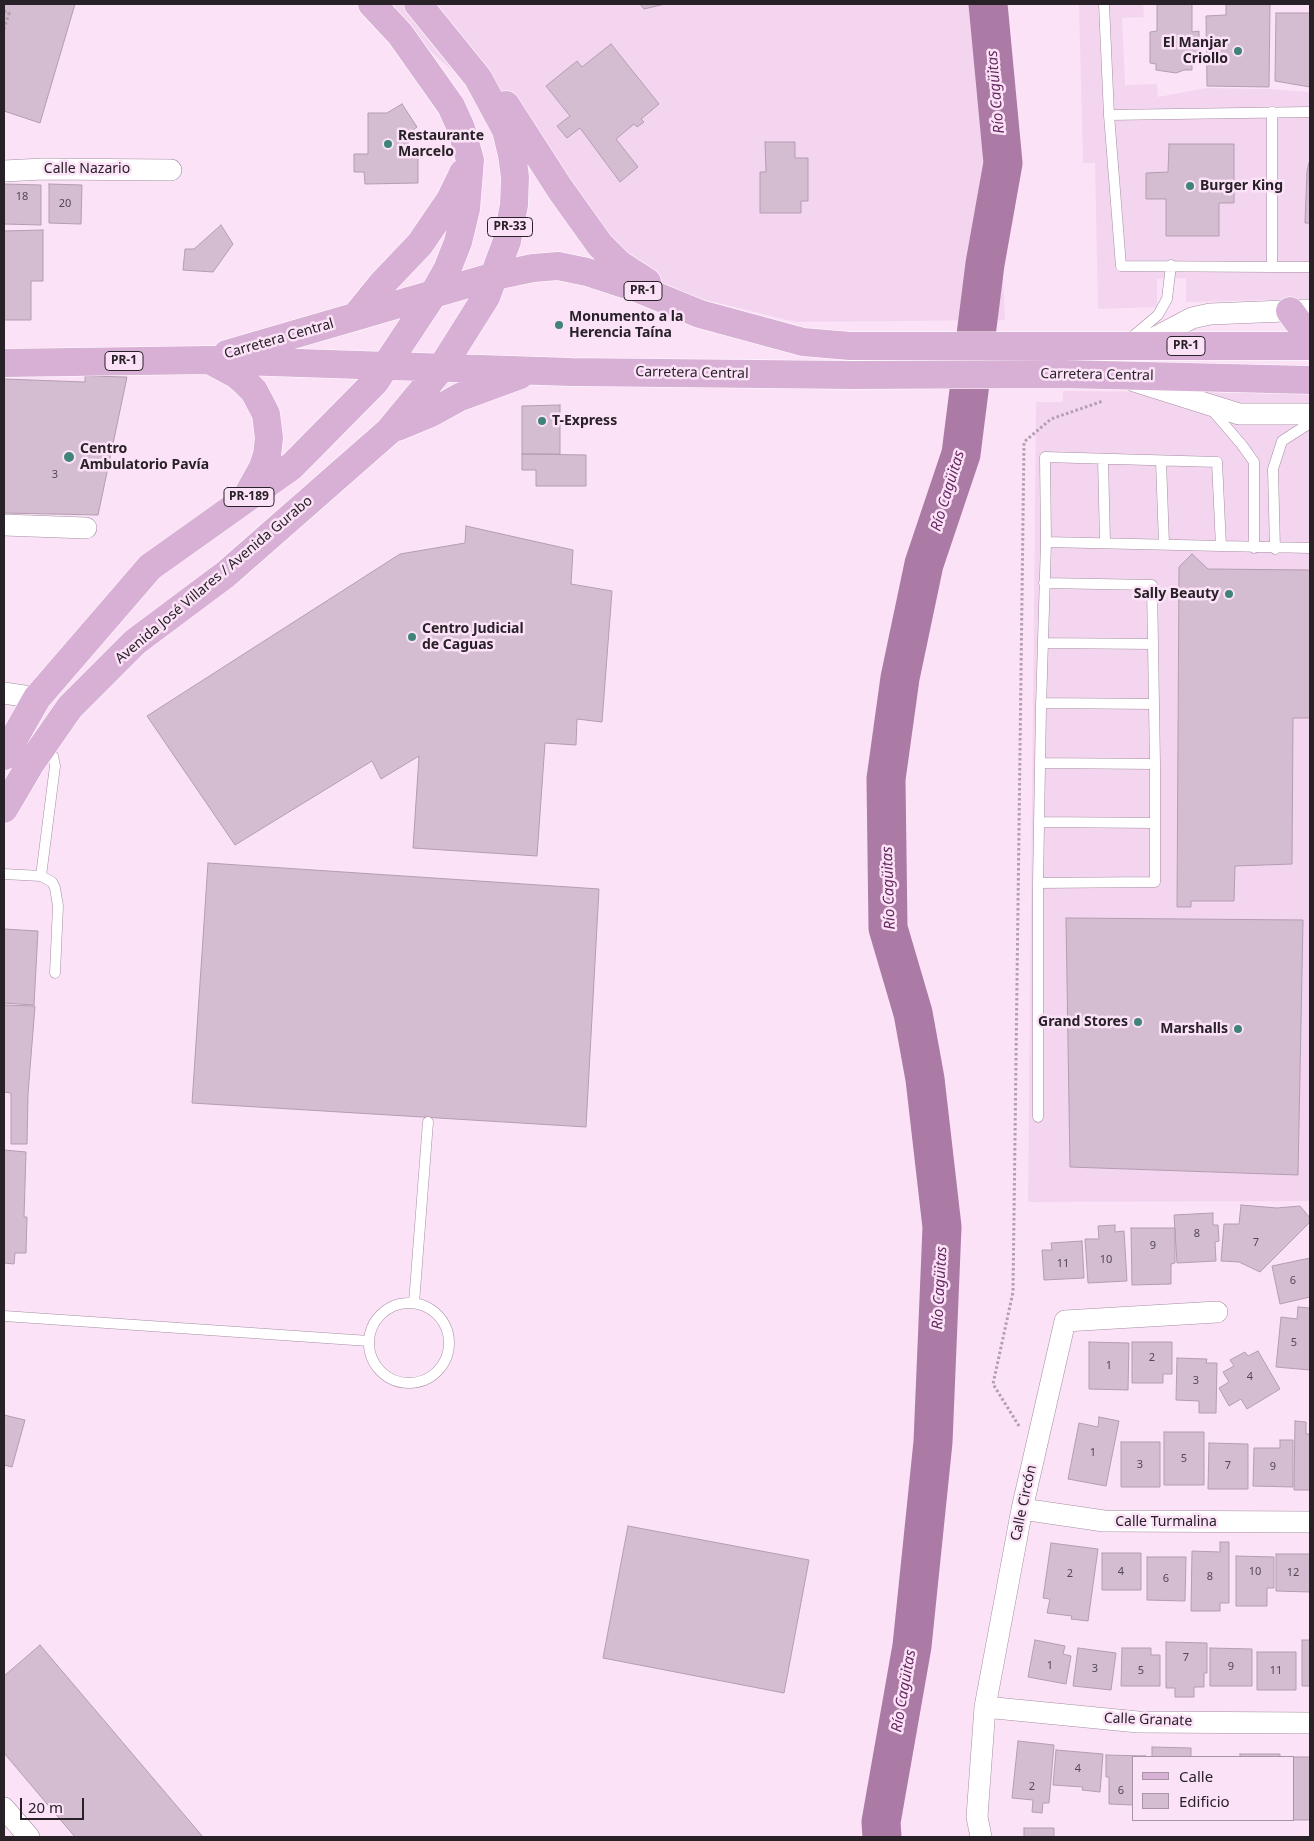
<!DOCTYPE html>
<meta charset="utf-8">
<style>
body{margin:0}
#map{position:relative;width:1314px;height:1841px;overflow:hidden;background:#fbe2f7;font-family:"Noto Sans",sans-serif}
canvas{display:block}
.frame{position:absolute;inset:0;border:5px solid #292128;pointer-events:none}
.legend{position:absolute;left:1132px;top:1756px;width:162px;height:65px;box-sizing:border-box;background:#fbe2f7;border:1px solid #a795a4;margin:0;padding:6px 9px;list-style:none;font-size:15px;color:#292128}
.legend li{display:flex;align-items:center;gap:10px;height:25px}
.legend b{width:25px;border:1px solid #a795a4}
.scale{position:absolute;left:20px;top:1798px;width:64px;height:22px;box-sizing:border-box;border:2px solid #292128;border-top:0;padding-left:6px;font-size:15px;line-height:18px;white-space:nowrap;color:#292128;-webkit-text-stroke:4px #fbe2f7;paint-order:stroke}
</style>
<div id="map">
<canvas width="1314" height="1841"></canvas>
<div class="frame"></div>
<ul class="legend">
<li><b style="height:6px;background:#d9b0d5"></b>Calle</li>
<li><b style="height:14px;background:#d4bcd1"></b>Edificio</li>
</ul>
<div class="scale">20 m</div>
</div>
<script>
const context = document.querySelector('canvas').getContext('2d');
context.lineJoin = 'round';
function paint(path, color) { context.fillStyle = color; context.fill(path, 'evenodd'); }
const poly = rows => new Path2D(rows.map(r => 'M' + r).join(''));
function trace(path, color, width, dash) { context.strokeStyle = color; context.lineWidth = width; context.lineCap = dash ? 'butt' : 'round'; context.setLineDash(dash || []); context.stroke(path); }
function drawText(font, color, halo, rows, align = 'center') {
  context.font = font + ' "Noto Sans",sans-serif'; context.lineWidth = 5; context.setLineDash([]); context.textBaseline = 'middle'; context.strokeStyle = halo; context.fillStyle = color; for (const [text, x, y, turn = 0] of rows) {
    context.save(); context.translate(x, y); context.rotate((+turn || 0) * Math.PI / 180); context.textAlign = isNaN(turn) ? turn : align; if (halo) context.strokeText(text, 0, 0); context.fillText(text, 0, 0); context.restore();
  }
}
paint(poly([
 [390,4,991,4,1005,320,795,322,646,285,519,128,430,51],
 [1079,4,1143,4,1144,17,1122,18,1125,85,1157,84,1158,97,1206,88,1270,89,1310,92,1310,299,1186,302,1186,278,1157,279,1157,307,1098,309,1095,163,1083,163],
 [1063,391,1310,393,1310,1201,1028,1202,1036,402,1063,402]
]), '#f4d5f0');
trace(poly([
 [882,1837,881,1822,912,1646,933,1442,942,1227,925,1079,913,1013,888,928,886,779,900,678,924,564,961,454,985,264,1003,163,988,4]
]), '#ab7ba5', 39);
const building = poly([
 [4,4,75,4,40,123,4,111,4,4],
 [640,4,665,4,644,9,640,4],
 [1157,4,1192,4,1192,32,1199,31,1199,64,1192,64,1192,70,1184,70,1176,73,1156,70,1156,64,1150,63,1150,32,1157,31,1157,4],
 [1226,4,1270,4,1269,87,1207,86,1206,16,1226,15,1226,4],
 [1276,13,1310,13,1310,87,1275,81,1276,13],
 [611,44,659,104,641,119,644,122,637,127,634,124,616,139,638,167,620,182,580,128,567,138,557,126,570,116,546,86,577,61,582,67,611,44],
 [402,104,417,127,408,134,408,154,418,153,418,183,365,184,364,172,354,172,354,154,368,154,368,113,387,113,402,104],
 [765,142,795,142,795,158,808,158,808,201,801,201,801,213,760,213,760,172,766,172,765,142],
 [1169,144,1234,144,1234,203,1219,203,1219,236,1166,236,1166,199,1146,199,1146,173,1168,172,1169,144],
 [1309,163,1310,223,1305,223,1307,171,1309,163],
 [4,184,41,185,41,225,4,224,4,184],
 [49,184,82,185,81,224,49,223,49,184],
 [221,225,233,244,213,272,183,270,185,249,194,249,221,225],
 [43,230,43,281,31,281,31,320,4,320,4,231,43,230],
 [85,376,127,377,98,515,4,513,4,379,85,382,85,376],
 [560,405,560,454,522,454,522,406,560,405],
 [522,454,586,455,586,486,536,486,536,470,522,470,522,454],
 [466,526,573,550,571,584,612,591,602,722,577,719,576,745,545,743,537,856,413,848,419,756,381,779,372,761,235,845,147,716,400,554,465,543,466,526],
 [1192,554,1208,569,1310,570,1310,718,1293,718,1292,864,1235,866,1234,901,1191,901,1191,907,1177,907,1179,567,1192,554],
 [208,863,599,889,586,1127,192,1103,208,863],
 [1066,918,1303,920,1298,1175,1070,1167,1066,918],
 [4,929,38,931,34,1005,4,1003,4,929],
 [4,1005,35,1006,28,1094,27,1144,11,1144,11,1093,4,1092,4,1005],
 [4,1150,26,1152,24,1217,27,1217,26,1253,15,1253,14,1264,4,1263,4,1150],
 [1241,1205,1277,1208,1300,1206,1310,1218,1310,1222,1260,1272,1239,1262,1221,1261,1224,1224,1239,1224,1241,1205],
 [1213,1213,1213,1225,1218,1225,1219,1241,1215,1242,1216,1261,1177,1263,1174,1215,1213,1213],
 [1115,1225,1115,1232,1124,1231,1127,1281,1088,1283,1085,1239,1099,1239,1098,1226,1115,1225],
 [1131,1228,1175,1228,1175,1263,1171,1264,1171,1284,1132,1285,1131,1228],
 [1082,1241,1084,1278,1044,1280,1042,1250,1052,1250,1051,1243,1082,1241],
 [1310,1258,1310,1297,1280,1304,1272,1266,1310,1258],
 [1298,1307,1310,1308,1310,1370,1276,1367,1281,1317,1297,1319,1298,1307],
 [1089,1342,1129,1343,1128,1390,1089,1389,1089,1342],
 [1132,1342,1172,1342,1172,1374,1163,1374,1163,1383,1132,1383,1132,1342],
 [1258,1351,1280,1389,1247,1409,1241,1399,1229,1406,1219,1388,1229,1382,1223,1372,1234,1366,1230,1360,1245,1352,1248,1356,1258,1351],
 [1177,1358,1207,1359,1206,1363,1217,1363,1216,1413,1199,1413,1199,1401,1176,1400,1177,1358],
 [4,1415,25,1420,12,1467,4,1465,4,1415],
 [1099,1417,1119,1421,1106,1486,1068,1479,1079,1423,1098,1427,1099,1417],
 [1295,1421,1306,1422,1306,1434,1310,1434,1310,1490,1294,1490,1295,1421],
 [1164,1432,1204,1432,1204,1485,1164,1485,1164,1432],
 [1280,1440,1293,1440,1293,1487,1253,1486,1254,1448,1280,1448,1280,1440],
 [1121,1442,1160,1442,1160,1487,1121,1487,1121,1442],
 [1209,1443,1248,1444,1248,1489,1208,1489,1209,1443],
 [628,1526,809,1560,784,1693,603,1658,628,1526],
 [1220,1542,1229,1542,1229,1603,1220,1603,1220,1611,1191,1611,1192,1551,1220,1552,1220,1542],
 [1051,1543,1098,1549,1088,1621,1071,1619,1072,1616,1047,1613,1050,1599,1043,1598,1051,1543],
 [1102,1553,1141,1553,1141,1590,1102,1590,1102,1553],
 [1276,1554,1310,1554,1310,1592,1276,1591,1276,1554],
 [1236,1556,1274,1557,1274,1588,1267,1588,1267,1606,1236,1606,1236,1556],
 [1147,1557,1186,1557,1185,1601,1147,1600,1147,1557],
 [1035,1640,1065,1646,1063,1654,1071,1656,1066,1684,1028,1677,1035,1640],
 [1302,1640,1310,1640,1310,1686,1302,1686,1302,1640],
 [1166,1642,1207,1643,1207,1673,1204,1673,1204,1687,1194,1687,1194,1697,1175,1697,1175,1688,1166,1688,1166,1642],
 [40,1645,203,1837,75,1837,4,1753,4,1676,40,1645],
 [1078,1648,1116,1653,1111,1690,1073,1686,1078,1648],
 [1122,1648,1151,1648,1151,1655,1160,1655,1160,1686,1121,1686,1122,1648],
 [1210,1648,1252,1649,1252,1686,1210,1686,1210,1648],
 [1257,1652,1296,1652,1296,1690,1257,1690,1257,1652],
 [1018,1741,1054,1745,1049,1803,1043,1803,1042,1813,1032,1812,1033,1800,1012,1798,1018,1741],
 [1152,1747,1191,1748,1191,1757,1152,1757,1152,1747],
 [1056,1750,1103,1754,1100,1792,1082,1790,1083,1787,1053,1785,1056,1750],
 [1240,1754,1280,1754,1280,1757,1240,1757,1240,1754],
 [1106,1755,1146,1756,1133,1757,1133,1805,1109,1804,1109,1777,1106,1777,1106,1755],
 [1293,1757,1310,1757,1310,1820,1279,1820,1293,1820,1293,1757],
 [1024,1828,1054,1828,1054,1837,1024,1837,1024,1828]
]);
paint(building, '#d4bcd1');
trace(building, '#b49db1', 1);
const lane = poly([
 [1104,4,1109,115,1121,266,1272,267],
 [1272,112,1272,267,1310,267],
 [1109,115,1310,112],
 [1132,337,1158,315,1167,299,1171,265],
 [1211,409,1242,445,1254,462,1254,548],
 [1103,459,1105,542],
 [1161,461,1164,544],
 [1046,542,1045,457,1217,462,1221,546],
 [1275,549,1273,469,1282,441,1310,423],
 [1043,643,1153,644],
 [1041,703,1154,704],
 [1041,763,1155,764],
 [1040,822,1155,823],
 [4,874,41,876,55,766,53,756,44,746],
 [41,876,52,882,55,888,58,906,55,973],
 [1038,883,1155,882,1155,764,1152,585,1044,583],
 [1038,1117,1038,883,1041,707,1046,542,1310,548],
 [414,1303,428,1122],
 '369 1343a40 40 0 1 1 80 0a40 40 0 1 1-80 0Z',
 [4,1316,369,1341]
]);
const street = poly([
 [4,171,43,169,171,170],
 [1138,340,1154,338,1192,318,1210,314,1310,310],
 [1134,381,1239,414,1310,414],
 [4,525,86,528],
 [4,693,37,698],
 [1022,1509,1104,1521,1310,1522],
 [985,1707,1138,1722,1310,1723],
 [4,1808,29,1837],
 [981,1837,977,1817,985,1707,1022,1509,1065,1321,1217,1312]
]);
const primary = poly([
 [506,105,560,189,600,245,619,264,647,282],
 [1290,311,1298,322,1310,333],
 [355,317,381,285,420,244,450,200,463,173],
 [227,354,495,276,533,268,558,266,587,272,639,289,700,314,803,342,850,346,1310,346],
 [211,361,237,375,244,381,254,391,266,414,269,438,267,455,263,467,247,496],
 [4,363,209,360,571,372,851,375,1063,374,1310,380],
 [397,427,431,413,460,397,520,375],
 [4,756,37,698,150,567,292,466,375,382,434,293,447,270,458,242,466,209,470,160,461,128,451,106,400,34,372,4],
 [4,809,31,763,70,707,135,642,226,574,389,431,442,367,486,297,507,241,514,205,515,177,512,155,506,130,478,78,418,4]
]);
trace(lane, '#a48ea1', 11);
trace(street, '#a48ea1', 22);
trace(primary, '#fff', 29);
trace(poly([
 [4,11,9,13,4,29],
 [1019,1426,993,1384,1013,1292,1024,442,1051,419,1103,401]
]), '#b19eae', 3, [2.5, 2.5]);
trace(lane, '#fff', 10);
trace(street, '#fff', 21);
trace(primary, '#d9b0d5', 28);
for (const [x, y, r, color] of [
 [1238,51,5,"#408478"],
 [388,144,5,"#408478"],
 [1190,186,5,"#408478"],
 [559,325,5,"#408478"],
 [542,421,5,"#408478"],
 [69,457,6,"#408478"],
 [1229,594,5,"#408478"],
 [412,637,5,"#408478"],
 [1138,1022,5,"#408478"],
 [1238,1029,5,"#408478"]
]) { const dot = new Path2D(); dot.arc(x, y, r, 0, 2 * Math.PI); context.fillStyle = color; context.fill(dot); trace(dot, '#fbe2f7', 2); }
drawText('11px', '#544852', null, [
 ["18",22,197],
 ["20",65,204],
 ["3",55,475],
 ["8",1197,1234],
 ["7",1256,1243],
 ["9",1153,1246],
 ["10",1106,1260],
 ["11",1063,1264],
 ["6",1293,1281],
 ["5",1294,1343],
 ["2",1152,1358],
 ["1",1109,1366],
 ["4",1250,1377],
 ["3",1196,1381],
 ["1",1093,1453],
 ["5",1184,1459],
 ["3",1140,1465],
 ["7",1228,1466],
 ["9",1273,1467],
 ["4",1121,1572],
 ["10",1255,1572],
 ["12",1293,1573],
 ["2",1070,1574],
 ["8",1210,1577],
 ["6",1166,1579],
 ["7",1186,1658],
 ["1",1050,1666],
 ["9",1231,1667],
 ["3",1095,1669],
 ["5",1141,1671],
 ["11",1276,1671],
 ["4",1078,1769],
 ["2",1032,1787],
 ["6",1121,1791]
]);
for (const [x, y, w] of [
 [510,227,45],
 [643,291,38],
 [1186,346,38],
 [124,361,38],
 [249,497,50]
]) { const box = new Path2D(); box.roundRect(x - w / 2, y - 9.5, w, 19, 4); context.fillStyle = '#fbe2f7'; context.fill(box); trace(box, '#292128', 1); }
drawText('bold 12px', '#292128', null, [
 ["PR-33",510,227],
 ["PR-1",643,291],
 ["PR-1",1186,346],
 ["PR-1",124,361],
 ["PR-189",249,497]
]);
drawText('bold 14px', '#292128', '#fbe2f7', [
 ["El Manjar",1228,43,"right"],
 ["Criollo",1228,59,"right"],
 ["Restaurante",398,136],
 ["Marcelo",398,152],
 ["Burger King",1200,186],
 ["Monumento a la",569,317],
 ["Herencia Taína",569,333],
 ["T-Express",552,421],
 ["Centro",80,449],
 ["Ambulatorio Pavía",80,465],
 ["Sally Beauty",1219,594,"right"],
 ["Centro Judicial",422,629],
 ["de Caguas",422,645],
 ["Grand Stores",1128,1022,"right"],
 ["Marshalls",1228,1029,"right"]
], 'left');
drawText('14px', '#292128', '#fbe2f7', [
 ["Calle Nazario",87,169],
 ["Carretera Central",279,339,-16],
 ["Carretera Central",692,373,1],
 ["Carretera Central",1097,375,1],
 ["Avenida José Villares / Avenida Gurabo",214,580,-40],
 ["Calle Circón",1024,1503,-78],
 ["Calle Turmalina",1166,1522],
 ["Calle Granate",1148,1720,2]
]);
drawText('italic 15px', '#652960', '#fbe2f7', [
 ["Río Cagüitas",996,92,-95],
 ["Río Cagüitas",948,491,-73],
 ["Río Cagüitas",889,888,-92],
 ["Río Cagüitas",940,1288,-87],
 ["Río Cagüitas",904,1691,-80]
]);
</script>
